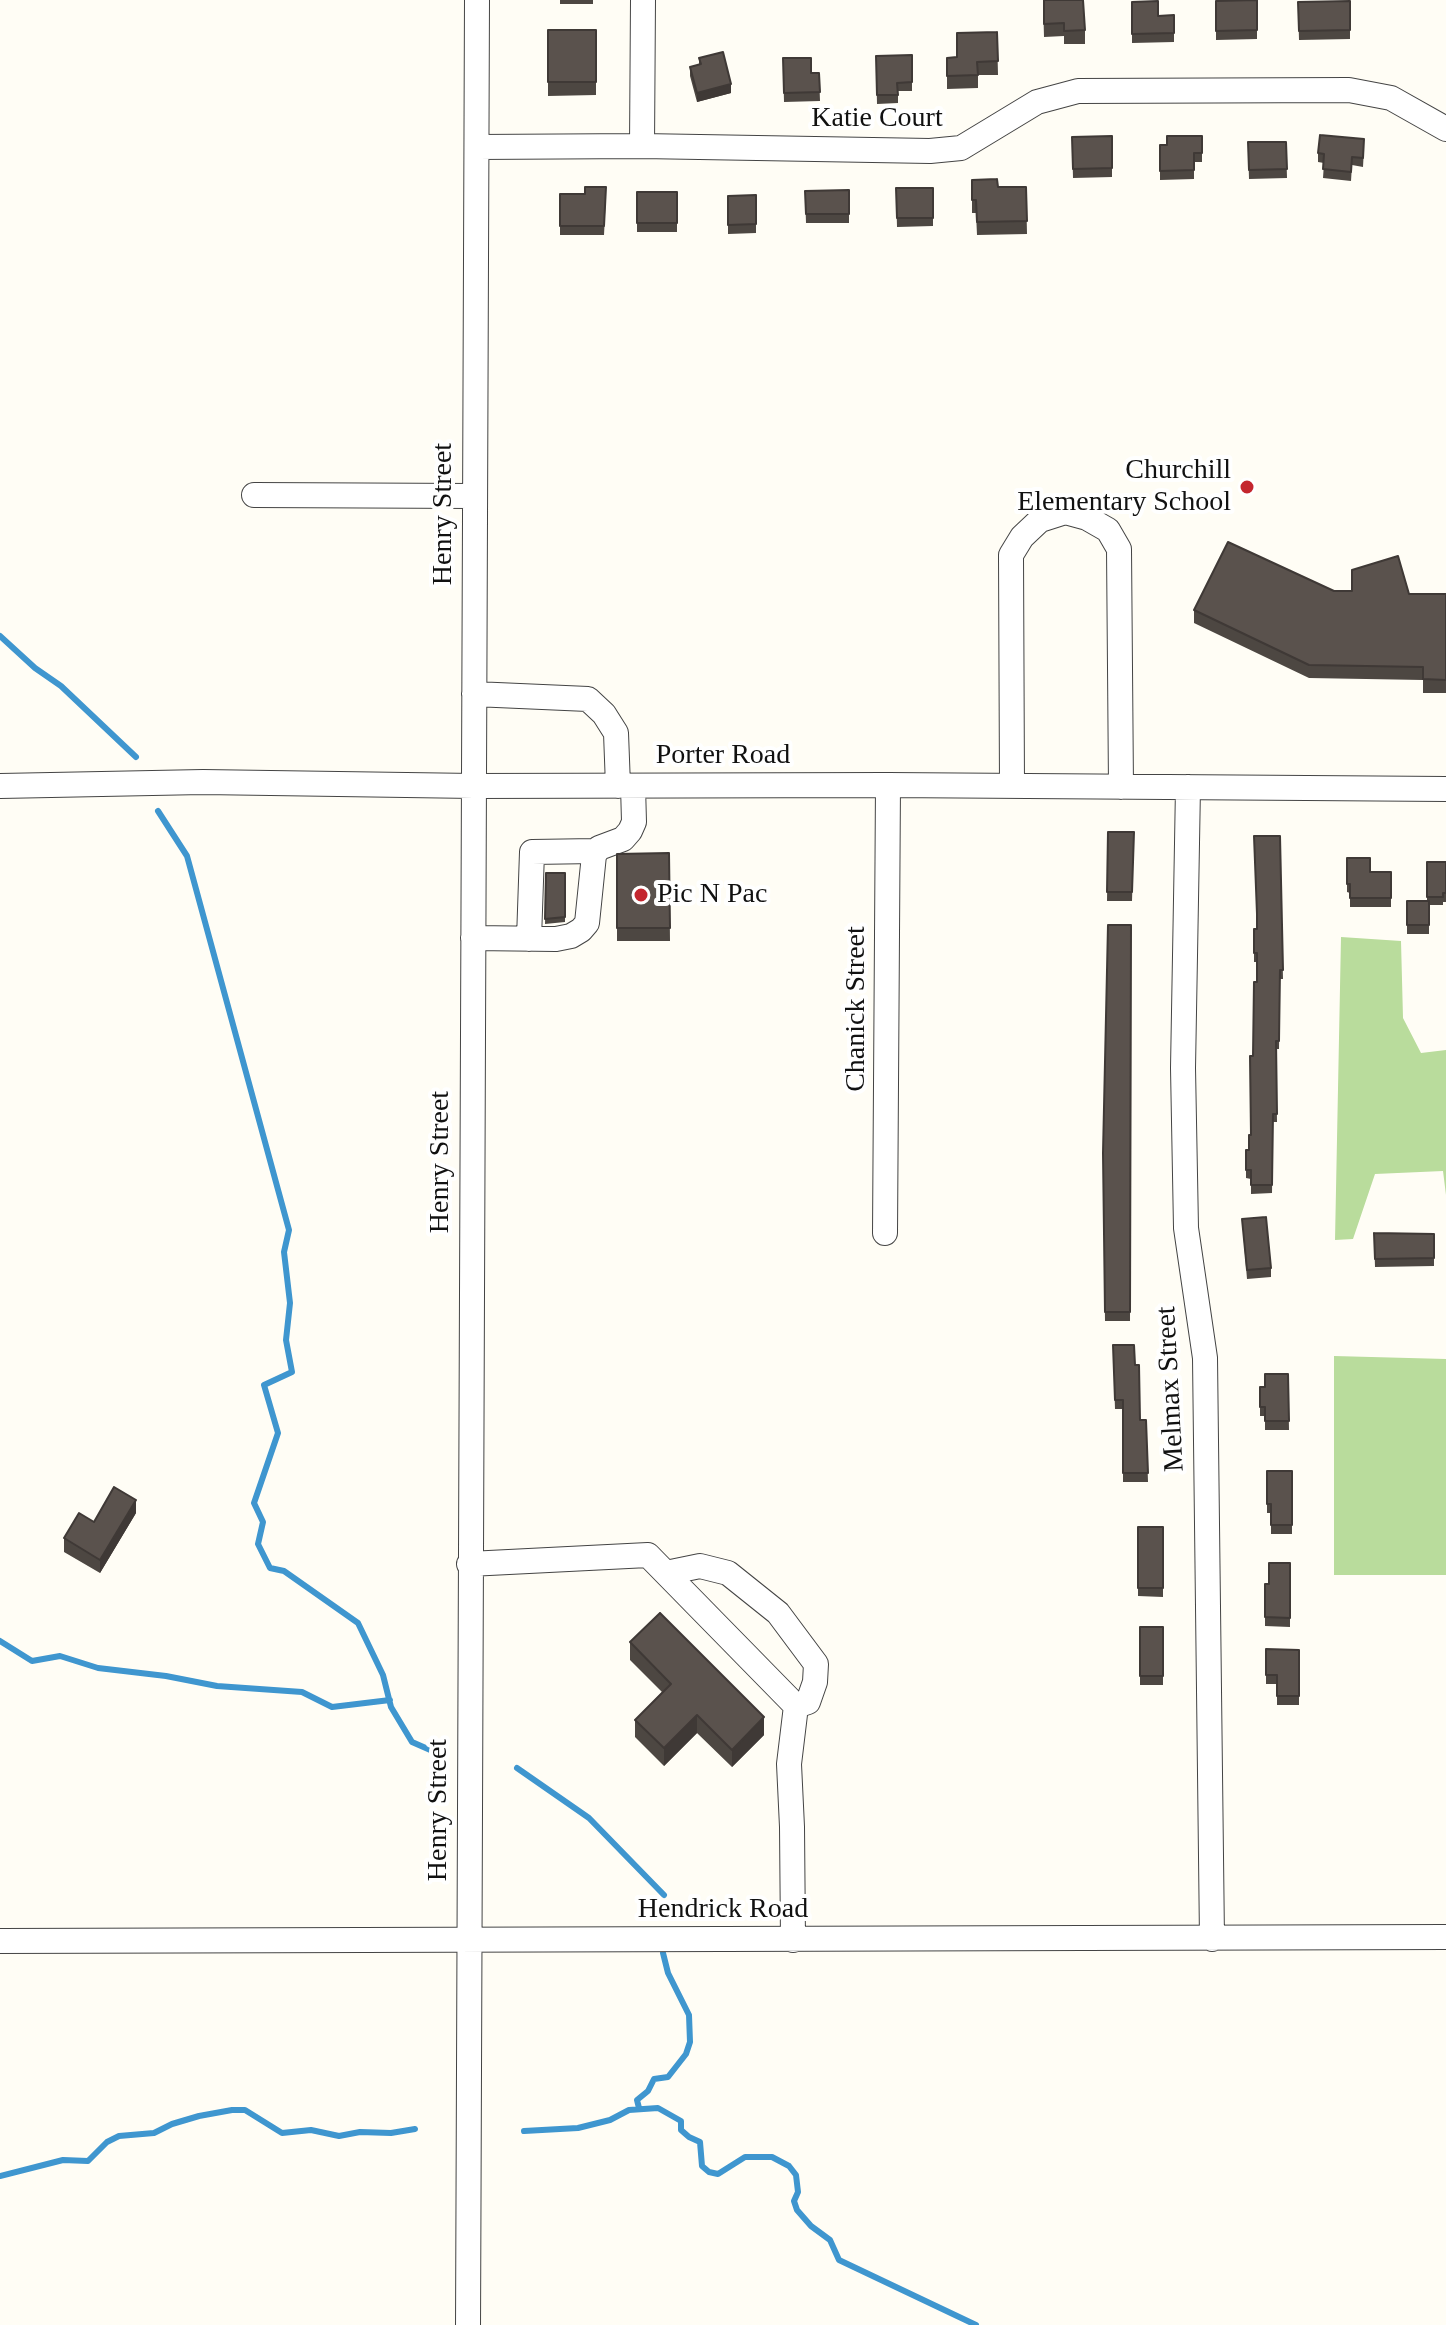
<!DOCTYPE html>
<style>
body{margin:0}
canvas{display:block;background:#fffdf5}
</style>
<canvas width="1446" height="2325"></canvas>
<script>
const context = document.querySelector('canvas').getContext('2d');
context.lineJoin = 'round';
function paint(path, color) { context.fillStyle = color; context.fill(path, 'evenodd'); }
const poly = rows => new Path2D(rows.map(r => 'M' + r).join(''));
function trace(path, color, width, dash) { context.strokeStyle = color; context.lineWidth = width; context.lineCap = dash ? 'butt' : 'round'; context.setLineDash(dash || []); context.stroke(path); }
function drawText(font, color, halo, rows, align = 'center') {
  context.font = font + ' "Times New Roman",serif'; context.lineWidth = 8; context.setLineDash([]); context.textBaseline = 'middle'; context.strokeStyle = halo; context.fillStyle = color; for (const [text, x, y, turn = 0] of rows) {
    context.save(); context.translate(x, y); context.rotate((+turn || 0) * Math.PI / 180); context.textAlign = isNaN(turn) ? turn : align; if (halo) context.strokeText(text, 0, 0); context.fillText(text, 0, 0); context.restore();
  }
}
paint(poly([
 [1341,937,1401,941,1403,1018,1421,1053,1446,1050,1446,1195,1443,1171,1375,1174,1353,1239,1335,1240],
 [1334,1356,1446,1359,1446,1575,1334,1575]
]), '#b9dc9c');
trace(poly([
 [0,636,35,668,61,686,136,757],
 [158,811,187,856,289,1230,284,1252,290,1303,286,1340,292,1372,264,1385,278,1433,254,1503,263,1522,258,1544,270,1568,284,1571,358,1623,383,1675,391,1707,412,1742,444,1756],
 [0,1641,32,1661,60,1656,98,1668,166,1676,217,1686,302,1692,332,1707,390,1700],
 [517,1768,589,1818,664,1895],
 [639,2108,637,2100,648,2091,654,2079,668,2077,686,2054,690,2042,689,2015,668,1973,663,1953],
 [524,2131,578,2128,610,2120,629,2110,658,2108,681,2121,681,2130,689,2137,700,2142,702,2166,709,2172,718,2174,745,2157,772,2157,789,2166,796,2175,798,2192,794,2201,797,2210,811,2226,830,2240,839,2260,976,2325],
 [0,2176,63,2160,88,2161,107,2142,119,2136,154,2133,172,2124,199,2116,232,2110,245,2110,282,2133,311,2130,339,2136,360,2132,391,2133,415,2129]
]), '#3f96cf', 6);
const minor = poly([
 [642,146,643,0],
 [477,147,642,146,930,151,961,148,1037,102,1078,91,1349,90,1391,98,1446,129],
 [254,495,473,496],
 [474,694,588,699,604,714,616,733,618,786],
 [0,786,203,782,474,786,888,785,1446,789],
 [1012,786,1011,555,1022,537,1040,520,1065,512,1087,518,1108,530,1119,549,1121,787],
 [1188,787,1183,1068,1186,1228,1205,1358,1212,1939],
 [473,938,556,939,571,936,581,930,587,923,594,855,599,848,623,839,630,831,634,822,633,786],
 [529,939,532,852,595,851],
 [885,1233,888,785],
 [469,1564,648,1555,796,1706,789,1764,792,1827,793,1940],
 [666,1573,700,1566,728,1573,778,1613,816,1664,815,1682,808,1702,796,1706],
 [0,1941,1446,1937],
 [468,2325,477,0]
]);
trace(minor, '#444', 26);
trace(minor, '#fff', 24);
paint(poly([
 [560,0,593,0,593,4,560,4],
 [1043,0,1085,30,1085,44,1064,44,1064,36,1044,37],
 [1257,0,1257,39,1216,40,1216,1],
 [1350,1,1350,39,1299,40,1298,2],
 [1132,2,1158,16,1174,15,1174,42,1132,43],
 [548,30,596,30,596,95,548,96],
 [997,32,998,75,978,75,978,88,947,89,947,58,957,57],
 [912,55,912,91,898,91,898,103,877,104,876,56],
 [699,58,731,93,697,102,690,76,690,67,699,65],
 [783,58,811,73,819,73,820,101,784,102],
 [1112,136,1112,177,1073,178,1072,137],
 [1202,136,1202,162,1194,162,1194,179,1160,180,1160,145,1167,145],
 [1248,142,1286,142,1287,178,1249,179],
 [1364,148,1363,167,1352,165,1351,181,1323,178,1324,163,1318,162,1318,153],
 [972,180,998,187,1026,187,1027,234,977,235,976,213,972,213],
 [896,188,933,188,933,226,897,227],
 [849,190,849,223,806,223,805,191],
 [637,192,677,192,677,232,637,232],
 [560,194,606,195,604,235,560,235],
 [756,195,756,233,728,234,728,196],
 [1334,591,1446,594,1446,693,1423,693,1423,680,1309,678,1194,623,1194,610],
 [1108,832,1134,832,1132,901,1107,901],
 [1280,836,1283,979,1280,979,1279,1049,1276,1049,1277,1122,1273,1122,1272,1193,1251,1194,1251,1179,1246,1178,1246,1150,1249,1150,1251,1135,1253,1056,1257,982,1257,962,1254,962,1254,929,1257,929],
 [669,853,670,941,617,941,617,854],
 [1347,858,1370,872,1391,872,1391,907,1350,907,1350,893,1347,892],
 [1427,862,1446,862,1446,902,1443,902,1443,905,1429,905,1429,934,1407,934,1407,901,1427,901],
 [546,873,565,873,565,922,545,924],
 [1131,925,1130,1321,1105,1321,1103,1153],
 [1242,1219,1271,1268,1271,1277,1247,1279],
 [1374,1233,1434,1234,1434,1266,1375,1267],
 [1113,1345,1135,1365,1140,1420,1146,1420,1148,1482,1123,1482,1123,1409,1115,1409],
 [1288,1374,1289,1430,1265,1430,1265,1416,1260,1416,1260,1396,1265,1387],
 [1267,1471,1292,1471,1292,1534,1271,1534,1271,1513,1267,1513],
 [136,1513,100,1573,64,1552,64,1538,94,1522],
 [1138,1527,1163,1527,1163,1597,1138,1596],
 [1290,1563,1290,1627,1265,1626,1265,1584,1269,1584],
 [1140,1627,1163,1627,1163,1685,1140,1685],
 [630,1642,764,1735,732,1767,697,1733,664,1766,635,1737,635,1720,662,1692,630,1660],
 [1266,1649,1299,1650,1299,1705,1277,1705,1277,1684,1266,1684]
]), '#4d4742');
paint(poly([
 [731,84,731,93,697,102,697,93],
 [136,1500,136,1513,100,1573,100,1560],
 [697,1715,697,1733,664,1766,664,1748],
 [764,1717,764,1735,732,1767,732,1750]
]), '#3f3936');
const building = poly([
 [1044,0,1083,0,1085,30,1064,31,1064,23,1044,24,1044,0],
 [1257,0,1257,30,1216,31,1216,1,1257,0],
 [1158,1,1158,16,1174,15,1174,33,1132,34,1132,2,1158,1],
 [1350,1,1350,30,1299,31,1298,2,1350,1],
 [548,30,596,30,596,82,548,82,548,30],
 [997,32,998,61,977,62,978,75,947,76,947,58,957,57,957,33,997,32],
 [723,52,731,84,697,93,690,67,701,64,699,58,723,52],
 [912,55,912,82,897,83,898,95,877,95,876,56,912,55],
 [783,58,811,58,811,73,819,73,820,92,784,93,783,58],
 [1320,135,1364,139,1363,158,1352,157,1351,172,1323,169,1324,154,1318,153,1320,135],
 [1112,136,1112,168,1073,169,1072,137,1112,136],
 [1167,136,1202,136,1202,153,1194,153,1194,170,1160,171,1160,145,1167,145,1167,136],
 [1248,142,1286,142,1287,169,1249,170,1248,142],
 [997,179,998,187,1026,187,1027,221,977,222,976,200,972,200,972,180,997,179],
 [585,187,606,187,604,226,560,226,560,194,585,194,585,187],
 [896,188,933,188,933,218,897,218,896,188],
 [849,190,849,214,806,214,805,191,849,190],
 [637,192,677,192,677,223,637,223,637,192],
 [756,195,756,224,728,225,728,196,756,195],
 [1228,542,1334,591,1352,591,1352,570,1398,556,1409,594,1446,594,1446,680,1423,679,1423,667,1309,665,1194,610,1228,542],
 [1108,832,1134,832,1132,892,1107,892,1108,832],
 [1254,836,1280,836,1283,970,1280,970,1279,1041,1276,1041,1277,1114,1273,1114,1272,1185,1251,1185,1251,1170,1246,1170,1246,1150,1249,1150,1249,1135,1251,1135,1250,1056,1253,1056,1254,982,1257,982,1257,953,1254,953,1254,929,1257,929,1257,914,1254,836],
 [669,853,670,928,617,928,617,854,669,853],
 [1347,858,1370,858,1370,872,1391,872,1391,898,1350,898,1350,884,1347,884,1347,858],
 [1427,862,1446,862,1446,893,1443,893,1443,897,1427,897,1427,862],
 [546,873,565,873,565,917,545,919,546,873],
 [1407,901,1429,901,1429,925,1407,925,1407,901],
 [1108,925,1131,925,1130,1312,1105,1312,1103,1153,1108,925],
 [1266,1217,1271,1268,1247,1270,1242,1219,1266,1217],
 [1374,1233,1434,1234,1434,1258,1375,1259,1374,1233],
 [1113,1345,1134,1345,1135,1365,1139,1365,1140,1420,1146,1420,1148,1473,1123,1473,1123,1400,1115,1400,1113,1345],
 [1265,1374,1288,1374,1289,1421,1265,1421,1265,1407,1260,1407,1260,1387,1265,1387,1265,1374],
 [1267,1471,1292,1471,1292,1525,1271,1525,1271,1504,1267,1504,1267,1471],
 [114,1487,136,1500,100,1560,64,1538,79,1513,94,1522,114,1487],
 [1138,1527,1163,1527,1163,1588,1138,1588,1138,1527],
 [1269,1563,1290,1563,1290,1618,1265,1617,1265,1584,1269,1584,1269,1563],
 [660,1613,764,1717,732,1750,697,1715,664,1748,635,1720,671,1684,630,1642,660,1613],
 [1140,1627,1163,1627,1163,1676,1140,1676,1140,1627],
 [1266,1649,1299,1650,1299,1696,1277,1696,1277,1675,1266,1675,1266,1649]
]);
paint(building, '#5a524d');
trace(building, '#3f3936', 2);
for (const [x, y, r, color] of [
 [1247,487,8,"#c4262e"],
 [641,895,8,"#c4262e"]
]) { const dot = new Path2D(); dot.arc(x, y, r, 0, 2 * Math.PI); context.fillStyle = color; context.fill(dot); trace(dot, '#fff', 3); }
drawText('28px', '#111', '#fff', [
 ["Katie Court",877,119],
 ["Henry Street",444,514,-90],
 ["Porter Road",723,756],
 ["Chanick Street",857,1009,-90],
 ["Henry Street",441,1162,-90],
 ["Melmax Street",1171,1389,-93],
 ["Henry Street",439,1810,-90],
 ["Hendrick Road",723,1910]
]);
drawText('28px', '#111', '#fff', [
 ["Churchill",1231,471],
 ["Elementary School",1231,503],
 ["Pic N Pac",657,895,"left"]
], 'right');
</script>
